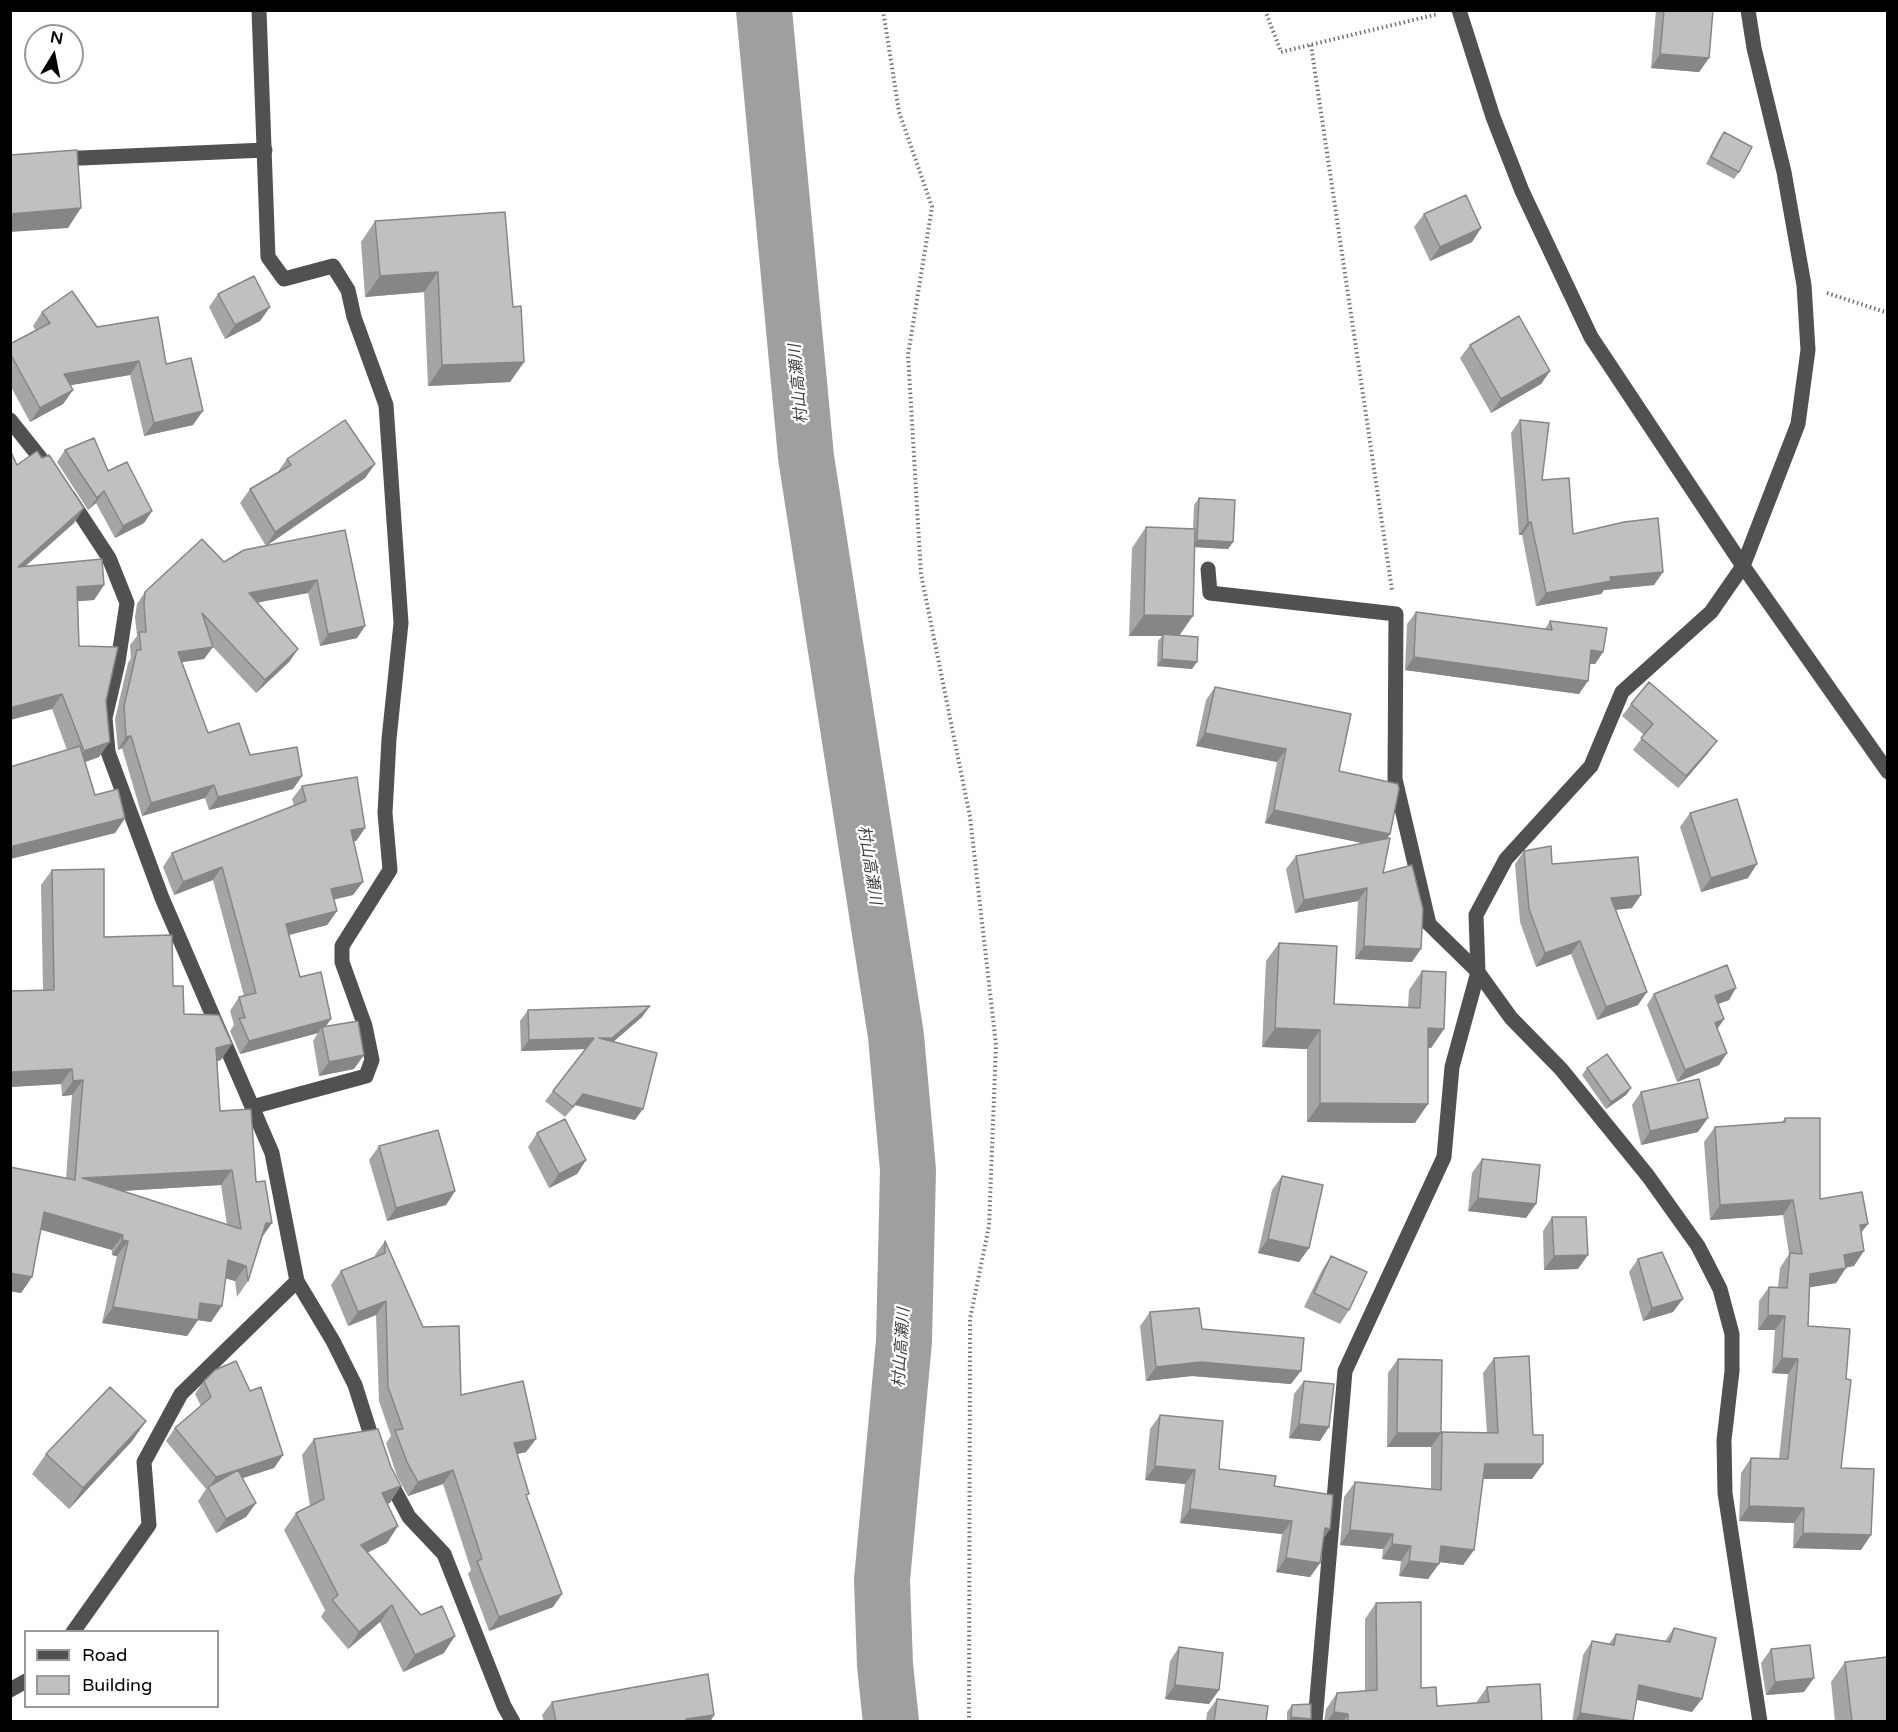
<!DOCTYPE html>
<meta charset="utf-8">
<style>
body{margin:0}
#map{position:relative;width:1898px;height:1732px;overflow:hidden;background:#fff;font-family:"Varela Round",sans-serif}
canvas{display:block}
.frame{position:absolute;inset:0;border:12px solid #000;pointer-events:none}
.legend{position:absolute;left:24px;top:1630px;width:195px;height:78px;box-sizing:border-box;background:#fff;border:2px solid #999;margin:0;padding:8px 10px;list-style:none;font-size:18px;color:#000}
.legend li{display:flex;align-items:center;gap:12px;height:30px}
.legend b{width:30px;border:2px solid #999}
.north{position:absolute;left:24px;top:24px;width:60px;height:60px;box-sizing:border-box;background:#fff;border:2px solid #999;border-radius:50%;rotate:10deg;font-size:16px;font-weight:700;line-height:24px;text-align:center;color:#000}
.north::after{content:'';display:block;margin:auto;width:21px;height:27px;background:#000;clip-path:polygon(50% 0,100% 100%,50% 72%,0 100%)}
</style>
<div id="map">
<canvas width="1898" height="1732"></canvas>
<div class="frame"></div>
<ul class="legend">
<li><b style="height:8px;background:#515151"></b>Road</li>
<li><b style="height:16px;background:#c0c0c0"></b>Building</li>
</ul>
<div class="north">N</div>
</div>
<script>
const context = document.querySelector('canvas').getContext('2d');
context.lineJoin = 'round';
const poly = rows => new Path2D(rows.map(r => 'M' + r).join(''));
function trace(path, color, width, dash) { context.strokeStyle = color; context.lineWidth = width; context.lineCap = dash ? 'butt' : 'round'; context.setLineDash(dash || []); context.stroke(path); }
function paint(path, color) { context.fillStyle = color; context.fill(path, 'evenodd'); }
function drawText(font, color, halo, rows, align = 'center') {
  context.font = font + ' "Varela Round","Noto Sans JP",sans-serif'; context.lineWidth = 4.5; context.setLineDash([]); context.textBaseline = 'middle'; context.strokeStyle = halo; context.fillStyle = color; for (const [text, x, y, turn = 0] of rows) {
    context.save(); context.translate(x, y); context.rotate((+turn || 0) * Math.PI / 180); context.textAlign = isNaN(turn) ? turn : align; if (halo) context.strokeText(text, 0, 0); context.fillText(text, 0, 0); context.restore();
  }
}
trace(poly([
 [764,10,806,457,896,1036,908,1170,904,1341,882,1580,885,1665,891,1722]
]), '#9f9f9f', 56);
trace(poly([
 [883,10,899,112,932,207,908,355,921,574,970,817,996,1045,989,1226,970,1319,969,1722],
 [1265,10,1281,52,1438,14],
 [1311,45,1392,590],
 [1827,293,1888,313]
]), '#737373', 4, [1.5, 3]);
trace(poly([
 [1459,10,1493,117,1522,191,1591,337,1743,566,1888,772],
 [58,159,265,150],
 [10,420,53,474],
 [69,497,109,558,127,603,118,662,105,718,108,752,162,898,272,1153,297,1281,333,1341,355,1385,375,1448],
 [1208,569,1210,593,1396,614,1395,779,1429,924,1478,972,1511,1018,1561,1069,1648,1176,1698,1246,1720,1289,1732,1334,1732,1371,1724,1440,1725,1493,1760,1722],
 [252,1107,366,1076,372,1060,365,1026,342,962,342,946,390,870,385,813,389,739,401,623,386,405,354,317,348,290,333,266,284,279,268,257,259,10],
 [387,1476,409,1517,444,1554,504,1706,513,1722],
 [73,1632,149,1525,144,1462,181,1394,297,1281],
 [10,1690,26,1681],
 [1315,1722,1345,1371,1444,1157,1452,1067,1478,972,1476,915,1506,859,1591,766,1622,692,1711,612,1743,566,1798,424,1808,350,1804,285,1784,172,1754,48,1748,10]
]), '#515151', 15);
paint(poly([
 [1656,10,1713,10,1709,58,1699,72,1651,68],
 [1724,132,1739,172,1734,179,1706,164,1719,139],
 [1424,214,1481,228,1472,242,1430,261,1414,227],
 [375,221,513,307,524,362,510,382,428,386,424,292,365,297,361,242],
 [218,294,270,307,260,321,225,339,209,307],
 [42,312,97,327,166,364,193,425,144,436,130,375,70,385,73,390,63,404,30,422,10,385,10,344,36,331,33,326],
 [1470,345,1550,371,1541,384,1491,413,1460,358],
 [1520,420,1542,480,1573,534,1663,572,1654,585,1604,590,1601,594,1536,606,1522,535,1519,535,1511,433],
 [10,450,17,465,42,458,84,508,74,523,25,567,104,585,94,600,78,601,79,646,106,701,99,757,85,762,95,795,125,818,115,833,10,859,10,767,67,750,52,709,10,720],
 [65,450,108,471,152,511,144,523,115,538,96,503,88,510,57,462],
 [287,459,375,464,365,478,266,546,240,503,250,489,277,473],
 [1199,498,1233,542,1228,549,1195,547,1179,635,1192,669,1157,666,1158,641,1162,636,1129,636,1132,548,1146,527,1193,529,1194,505],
 [345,530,365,626,357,638,320,646,308,593,257,602,298,649,289,662,256,693,213,647,204,659,182,662,208,733,250,755,302,776,293,789,209,810,205,798,142,816,122,748,118,750,115,719,128,663,131,658,130,645,137,636,135,617,137,604,145,592,224,562],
 [1416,612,1545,629,1550,621,1603,652,1595,664,1590,664,1579,694,1405,670,1407,624],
 [1215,687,1339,771,1390,834,1387,839,1383,873,1412,962,1355,959,1358,901,1295,913,1286,869,1296,856,1363,843,1265,823,1277,762,1196,746,1206,700],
 [1631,704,1708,753,1678,788,1633,750,1644,735,1622,716],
 [302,786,365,828,356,841,354,841,353,895,333,900,337,911,327,925,289,935,300,977,331,1019,326,1026,354,1069,319,1076,313,1041,318,1033,240,1054,230,1031,234,1025,230,1011,239,997,244,996,213,880,174,895,163,867,172,853,294,806,292,799],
 [1690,813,1748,878,1701,892,1680,827],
 [1524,851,1552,864,1632,908,1616,910,1638,1005,1597,1020,1571,954,1536,967,1520,922,1515,864],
 [52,870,104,937,173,986,184,1014,221,1060,217,1061,220,1111,256,1182,272,1223,263,1236,248,1281,237,1297,235,1281,226,1278,211,1322,198,1320,187,1336,102,1323,117,1256,112,1255,112,1250,41,1230,32,1277,21,1293,10,1291,10,1167,66,1179,72,1095,62,1096,61,1084,10,1087,10,991,43,990,41,885],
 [221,1185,227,1225,121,1191],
 [1279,943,1334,1004,1408,1007,1409,990,1422,971,1444,1029,1431,1048,1428,1047,1415,1123,1307,1122,1307,1049,1262,1047,1266,961],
 [1654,994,1729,1000,1718,1004,1724,1019,1717,1029,1727,1053,1719,1065,1677,1082,1647,1005],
 [528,1010,642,1017,613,1042,635,1120,575,1105,565,1117,545,1101,586,1049,521,1051,520,1021],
 [1587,1068,1631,1088,1626,1095,1606,1109,1582,1075],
 [1641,1092,1698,1132,1641,1145,1632,1105],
 [1785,1118,1820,1199,1861,1233,1854,1266,1846,1267,1836,1283,1809,1287,1808,1326,1861,1550,1793,1548,1794,1523,1739,1521,1741,1473,1751,1458,1779,1459,1788,1374,1772,1373,1775,1330,1758,1330,1759,1301,1769,1287,1778,1287,1780,1268,1789,1254,1783,1215,1710,1220,1704,1142,1715,1127,1782,1122],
 [537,1133,586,1160,577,1174,549,1188,528,1147],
 [379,1146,455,1191,446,1205,387,1221,369,1160],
 [1482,1159,1526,1218,1468,1211,1472,1173],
 [1282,1176,1309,1248,1299,1262,1258,1253,1272,1190],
 [1552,1217,1578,1269,1544,1270,1543,1231],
 [385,1241,423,1327,461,1395,536,1439,526,1452,517,1454,527,1498,562,1594,553,1607,489,1631,468,1574,471,1570,443,1484,408,1496,397,1476,386,1443,391,1436,379,1401,376,1315,348,1326,331,1285,341,1271,375,1257,375,1255],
 [1331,1256,1349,1310,1340,1324,1304,1307,1322,1270],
 [1638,1259,1673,1312,1643,1321,1629,1272],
 [1150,1312,1202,1329,1291,1384,1192,1376,1146,1381,1140,1326],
 [1494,1358,1532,1479,1483,1479,1474,1550,1463,1565,1439,1562,1428,1579,1399,1576,1401,1561,1382,1559,1383,1549,1340,1545,1344,1497,1355,1482,1431,1489,1431,1447,1387,1447,1388,1373,1398,1359,1441,1433,1487,1433,1483,1373],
 [204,1381,250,1391,283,1455,274,1468,242,1478,256,1503,246,1517,216,1533,198,1501,206,1489,166,1441,175,1428,201,1406,195,1394],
 [1304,1381,1320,1441,1289,1438,1294,1394],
 [1160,1415,1219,1469,1274,1486,1330,1529,1323,1539,1320,1563,1310,1577,1276,1572,1282,1534,1180,1523,1185,1484,1145,1480,1150,1429],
 [146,1421,132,1441,69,1509,32,1474,46,1454],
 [314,1439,390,1503,387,1503,387,1543,367,1552,444,1653,403,1672,380,1622,348,1649,321,1617,325,1610,284,1530,296,1513,310,1506,302,1455],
 [1376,1603,1421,1688,1437,1706,1476,1703,1487,1687,1542,1722,1324,1722,1326,1709,1337,1693,1365,1691,1365,1619],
 [1674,1628,1692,1712,1637,1700,1633,1722,1572,1722,1583,1655,1592,1641,1609,1644,1616,1634,1665,1641],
 [1179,1647,1219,1690,1209,1704,1165,1699,1170,1661],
 [1771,1649,1804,1692,1766,1695,1761,1663],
 [1845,1662,1887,1722,1835,1722,1831,1682],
 [1217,1699,1266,1722,1206,1722,1207,1713],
 [552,1702,714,1715,710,1722,544,1722,542,1715],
 [1292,1705,1311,1719,1310,1722,1287,1722,1287,1712]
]), '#a5a5a5');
paint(poly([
 [1660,54,1709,58,1699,72,1651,68],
 [81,208,68,228,10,232,10,214],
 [1481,228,1472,242,1430,261,1440,247],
 [438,272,424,292,365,297,380,276],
 [270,307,260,321,225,339,235,325],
 [139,361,130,375,55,388,64,374],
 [524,362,510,382,428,386,442,365],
 [1550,371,1541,384,1491,413,1501,399],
 [73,390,63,404,30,422,40,408],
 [203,411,193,425,144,436,154,423],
 [375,464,365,478,266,546,275,532],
 [104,491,96,503,88,510,97,498],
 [84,508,74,523,10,579,18,567],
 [152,511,144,523,115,538,123,526],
 [1528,522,1531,522,1522,535,1519,535],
 [1197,540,1233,542,1228,549,1192,547],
 [1663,572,1654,585,1604,590,1601,594,1536,606,1546,593,1610,577],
 [317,580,308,593,240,606,249,593],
 [104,585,94,600,67,602,77,587],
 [1144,615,1193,616,1179,636,1163,634,1162,636,1129,636],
 [365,626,357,638,320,646,328,634],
 [213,647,204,659,169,664,178,652],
 [298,649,289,662,256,693,265,680],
 [1591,650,1603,652,1595,664,1583,663],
 [1414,657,1588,681,1579,694,1405,670],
 [1162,659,1197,662,1192,669,1157,666],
 [62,694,52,709,10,720,10,708],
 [1205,733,1286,749,1277,762,1196,746],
 [131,736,122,748,118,750,126,737],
 [1717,741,1708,753,1678,788,1686,776],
 [110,742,99,757,74,766,84,751],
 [302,776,293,789,209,810,218,797],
 [214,785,205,798,142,816,151,803],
 [1274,810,1390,834,1381,847,1265,823],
 [125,818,115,833,10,859,10,847],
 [365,828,356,841,342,843,351,830],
 [1757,864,1748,878,1701,892,1711,878],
 [222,867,213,880,174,895,183,882],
 [363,882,353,895,322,902,331,889],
 [1367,888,1358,901,1295,913,1304,900],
 [1641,895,1632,908,1602,911,1611,898],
 [337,911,327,925,277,938,286,924],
 [1580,941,1571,954,1536,967,1545,953],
 [1364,946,1421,949,1412,962,1355,959],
 [1736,988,1729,1000,1707,1008,1715,996],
 [1647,992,1638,1005,1597,1020,1606,1007],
 [650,1006,642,1017,605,1049,599,1038],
 [331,1019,323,1030,322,1027,318,1033,240,1054,249,1041],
 [1724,1019,1716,1031,1715,1023],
 [1275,1028,1320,1030,1307,1049,1262,1047],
 [1428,1028,1444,1029,1431,1048,1415,1047],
 [594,1038,587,1049,521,1051,529,1040],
 [232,1044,221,1060,205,1064,216,1048],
 [1727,1053,1719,1065,1677,1082,1685,1070],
 [364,1055,354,1069,319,1076,329,1062],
 [72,1069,61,1084,10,1087,10,1072],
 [83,1080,72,1095,62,1096,73,1081],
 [1631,1088,1626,1095,1606,1109,1611,1102],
 [583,1094,643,1109,635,1120,575,1105,565,1117],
 [1320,1103,1428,1104,1415,1123,1307,1122],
 [1708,1118,1698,1132,1641,1145,1650,1131],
 [586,1160,577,1174,549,1188,559,1174],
 [232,1170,221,1185,72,1194,82,1178],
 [455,1191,446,1205,387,1221,396,1208],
 [1478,1198,1536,1204,1526,1218,1468,1211],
 [1793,1200,1783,1215,1710,1220,1720,1205],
 [44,1212,123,1235,112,1250,33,1227],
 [266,1223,272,1223,261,1238],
 [1868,1224,1857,1238,1860,1225],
 [1268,1239,1309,1248,1299,1262,1258,1253],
 [122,1240,128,1241,117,1256,112,1255],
 [1864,1251,1854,1266,1834,1270,1844,1255],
 [1588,1255,1578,1269,1544,1270,1554,1256],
 [228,1260,246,1266,235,1281,217,1276],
 [1846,1268,1836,1283,1800,1289,1810,1274],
 [10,1273,32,1277,21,1293,10,1291],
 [1683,1299,1673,1312,1643,1321,1652,1308],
 [386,1301,376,1315,348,1326,358,1312],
 [200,1303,222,1306,211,1322,190,1319],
 [113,1307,198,1320,187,1336,102,1323],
 [1768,1315,1785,1316,1775,1330,1758,1330],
 [1782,1358,1798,1359,1788,1374,1772,1373],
 [1201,1362,1301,1371,1291,1384,1192,1376,1146,1381,1156,1367],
 [146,1421,132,1441,69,1509,83,1488],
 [1299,1424,1329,1427,1320,1441,1289,1438],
 [1397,1433,1441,1433,1431,1447,1387,1447],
 [536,1439,526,1452,504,1457,514,1443],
 [283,1455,274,1468,209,1489,208,1489,216,1477],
 [1485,1464,1543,1464,1532,1479,1474,1479],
 [1155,1466,1195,1470,1185,1484,1145,1480],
 [453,1470,443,1484,408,1496,418,1482],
 [401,1486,390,1503,370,1509,382,1493],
 [256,1503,246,1517,216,1533,226,1519],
 [1749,1506,1804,1508,1794,1523,1739,1521],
 [1190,1509,1292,1521,1282,1534,1180,1523],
 [398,1526,387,1543,349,1562,361,1545],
 [1325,1528,1330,1529,1321,1542],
 [1350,1530,1393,1534,1383,1549,1340,1545],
 [1803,1533,1871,1535,1861,1550,1793,1548],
 [1392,1544,1411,1546,1401,1561,1382,1559],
 [1441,1546,1474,1550,1463,1565,1431,1561],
 [1286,1558,1320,1563,1310,1577,1276,1572],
 [1409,1561,1439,1564,1428,1579,1399,1576],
 [562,1594,553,1607,489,1631,499,1617],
 [392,1605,380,1622,348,1649,359,1632],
 [455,1636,444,1653,403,1672,415,1655],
 [1814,1678,1804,1692,1766,1695,1775,1682],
 [1175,1685,1219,1690,1209,1704,1165,1699],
 [1639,1685,1702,1699,1692,1712,1630,1698],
 [1334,1712,1348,1714,1343,1722,1327,1722],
 [1580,1713,1633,1721,1575,1722],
 [714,1715,710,1722,684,1722,686,1719],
 [1291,1717,1311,1719,1310,1722,1288,1722]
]), '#868686');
const building = poly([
 [1664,10,1713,10,1709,58,1660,54,1664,10],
 [1724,132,1752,147,1739,172,1711,157,1724,132],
 [77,150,81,208,10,214,10,155,77,150],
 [1466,195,1481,228,1440,247,1424,214,1466,195],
 [505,212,513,307,521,306,524,362,442,365,438,272,380,276,375,221,505,212],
 [254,276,270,307,235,325,218,294,254,276],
 [72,291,97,327,158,317,166,364,191,358,203,411,154,423,139,361,64,374,73,390,40,408,10,353,10,344,50,323,42,312,72,291],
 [1519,316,1550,371,1501,399,1470,345,1519,316],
 [345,420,375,464,275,532,250,489,291,465,287,459,345,420],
 [1520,420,1549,423,1542,480,1569,478,1573,534,1624,522,1658,518,1663,572,1610,577,1611,581,1546,593,1531,522,1528,522,1520,420],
 [94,438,108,471,127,462,152,511,123,526,104,491,97,498,65,450,94,438],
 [10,450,17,465,37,451,42,458,49,455,84,508,18,567,102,559,104,585,77,587,79,646,118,647,106,701,110,742,84,751,62,694,10,708,10,450],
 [1199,498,1235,500,1233,542,1197,540,1199,498],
 [1146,527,1195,529,1193,616,1144,615,1146,527],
 [345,530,365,626,328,634,317,580,249,593,298,649,265,680,202,613,213,647,178,652,208,733,239,723,250,755,297,747,302,776,218,797,214,785,151,803,131,736,126,737,124,706,137,650,141,650,139,632,146,632,144,604,145,592,202,539,224,562,244,550,345,530],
 [1416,612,1552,630,1550,621,1607,628,1603,652,1591,650,1588,681,1414,657,1416,612],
 [1163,634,1198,637,1197,662,1162,659,1163,634],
 [1649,682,1717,741,1686,776,1641,738,1653,724,1631,704,1649,682],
 [1215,687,1351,714,1339,771,1398,784,1399,789,1390,834,1274,810,1286,749,1205,733,1215,687],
 [80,746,95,795,118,789,125,818,10,847,10,767,80,746],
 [357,777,365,828,351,830,363,882,331,889,337,911,286,924,300,977,321,972,331,1019,249,1041,239,1018,245,1018,239,997,256,993,222,867,183,882,172,853,306,801,302,786,357,777],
 [1737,799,1757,864,1711,878,1690,813,1737,799],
 [1390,838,1383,873,1412,865,1423,909,1421,949,1364,946,1367,888,1304,900,1296,856,1390,838],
 [1551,846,1552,864,1638,857,1641,895,1611,898,1647,992,1606,1007,1580,941,1545,953,1529,909,1524,851,1551,846],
 [104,869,104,937,172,935,173,986,183,986,184,1014,219,1015,232,1044,216,1048,220,1111,251,1109,256,1182,265,1181,272,1223,266,1223,248,1281,246,1266,228,1260,222,1306,200,1303,198,1320,113,1307,128,1241,122,1240,123,1235,44,1212,32,1277,10,1273,10,1167,75,1180,83,1080,73,1081,72,1069,10,1072,10,991,54,990,52,870,104,869],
 [232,1170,241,1229,82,1178,232,1170],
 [1279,943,1337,946,1334,1004,1420,1008,1422,971,1446,972,1444,1029,1428,1028,1428,1104,1320,1103,1320,1030,1275,1028,1279,943],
 [1727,965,1736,988,1715,996,1724,1019,1715,1023,1727,1053,1685,1070,1654,994,1727,965],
 [650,1006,612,1038,599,1038,657,1053,643,1109,583,1094,573,1107,553,1091,594,1038,529,1040,528,1010,650,1006],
 [358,1021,364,1055,329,1062,322,1027,358,1021],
 [1607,1054,1631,1088,1611,1102,1587,1068,1607,1054],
 [1699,1079,1708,1118,1650,1131,1641,1092,1699,1079],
 [1785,1118,1820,1118,1820,1199,1862,1192,1868,1224,1860,1225,1864,1251,1844,1255,1846,1268,1810,1274,1808,1326,1850,1329,1846,1379,1851,1380,1841,1468,1874,1469,1871,1535,1803,1533,1804,1508,1749,1506,1751,1458,1788,1459,1798,1359,1782,1358,1785,1316,1768,1315,1769,1287,1787,1288,1790,1253,1802,1254,1793,1200,1720,1205,1715,1127,1785,1122,1785,1118],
 [565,1119,586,1160,559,1174,537,1133,565,1119],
 [438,1130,455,1191,396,1208,379,1146,438,1130],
 [1482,1159,1540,1165,1536,1204,1478,1198,1482,1159],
 [1282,1176,1323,1185,1309,1248,1268,1239,1282,1176],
 [1552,1217,1586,1217,1588,1255,1554,1256,1552,1217],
 [385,1241,423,1327,459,1326,461,1395,523,1381,536,1439,514,1443,529,1494,526,1495,562,1594,499,1617,477,1561,482,1559,453,1470,418,1482,407,1462,395,1430,403,1429,388,1387,386,1301,358,1312,341,1271,385,1253,385,1241],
 [1662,1252,1683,1299,1652,1308,1638,1259,1662,1252],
 [1331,1256,1367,1272,1349,1310,1314,1293,1331,1256],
 [1199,1308,1202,1329,1304,1338,1301,1371,1201,1362,1156,1367,1150,1312,1199,1308],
 [1529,1356,1533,1435,1543,1435,1543,1464,1485,1464,1474,1550,1441,1546,1439,1564,1409,1561,1411,1546,1392,1544,1393,1534,1350,1530,1355,1482,1441,1490,1442,1432,1498,1433,1494,1358,1529,1356],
 [1398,1359,1442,1360,1441,1433,1397,1433,1398,1359],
 [236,1361,250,1391,261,1387,283,1455,216,1477,175,1428,211,1397,204,1381,215,1370,236,1361],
 [1304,1381,1334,1384,1329,1427,1299,1424,1304,1381],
 [110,1387,146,1421,83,1488,46,1454,110,1387],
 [1160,1415,1223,1421,1219,1469,1276,1476,1274,1486,1333,1495,1330,1529,1325,1528,1320,1563,1286,1558,1292,1521,1190,1509,1195,1470,1155,1466,1160,1415],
 [378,1429,391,1467,401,1486,382,1493,398,1526,361,1545,421,1615,442,1606,455,1636,415,1655,392,1605,359,1632,332,1600,338,1595,296,1513,324,1499,314,1439,378,1429],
 [238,1470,256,1503,226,1519,208,1487,238,1470],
 [1421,1602,1421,1688,1436,1687,1437,1706,1489,1702,1487,1687,1540,1684,1542,1722,1348,1722,1348,1714,1334,1712,1337,1693,1377,1690,1376,1603,1421,1602],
 [1674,1628,1716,1638,1702,1699,1639,1685,1633,1721,1580,1713,1592,1641,1614,1645,1616,1634,1670,1642,1674,1628],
 [1810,1645,1814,1678,1775,1682,1771,1649,1810,1645],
 [1179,1647,1223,1653,1219,1690,1175,1685,1179,1647],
 [1887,1657,1887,1722,1852,1722,1845,1662,1887,1657],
 [708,1674,714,1715,686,1719,686,1722,556,1722,552,1702,708,1674],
 [1217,1699,1268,1706,1266,1722,1214,1722,1217,1699],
 [1311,1704,1311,1719,1291,1717,1292,1705,1311,1704]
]);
paint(building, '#c0c0c0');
trace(building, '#868686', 1.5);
drawText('italic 16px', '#404040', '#fff', [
 ["村山高瀬川",799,384,-95],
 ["村山高瀬川",869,865,81],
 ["村山高瀬川",902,1348,-86]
]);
</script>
